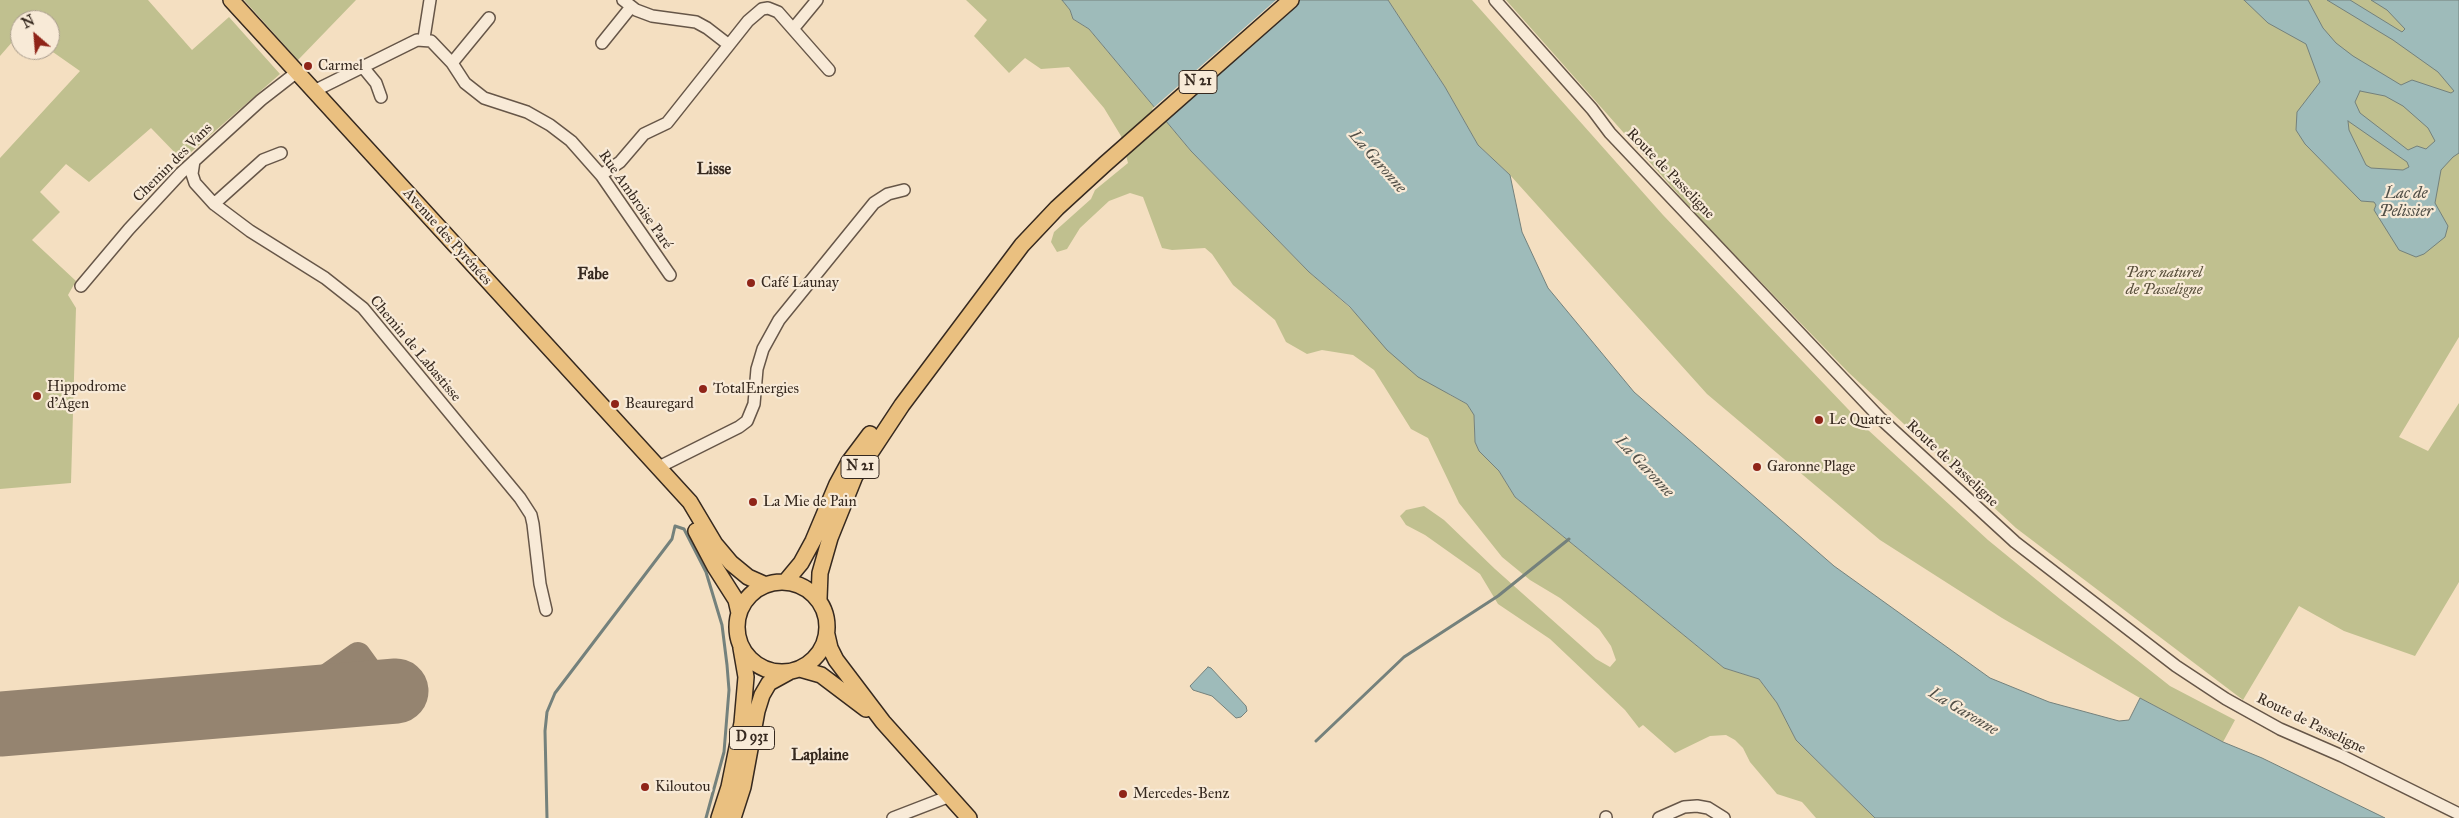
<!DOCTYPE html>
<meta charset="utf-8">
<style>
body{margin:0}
#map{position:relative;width:2459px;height:818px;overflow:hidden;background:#f4dfc1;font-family:"IM FELL Great Primer",serif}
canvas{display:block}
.north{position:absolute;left:10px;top:10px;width:50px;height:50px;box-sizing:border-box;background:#f8ead7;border:1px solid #aa9d8d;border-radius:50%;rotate:333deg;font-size:14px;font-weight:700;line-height:20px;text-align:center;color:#36291f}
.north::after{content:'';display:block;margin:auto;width:18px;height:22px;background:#8f2418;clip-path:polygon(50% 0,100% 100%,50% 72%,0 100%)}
</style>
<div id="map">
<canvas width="2459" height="818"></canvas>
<div class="north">N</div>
</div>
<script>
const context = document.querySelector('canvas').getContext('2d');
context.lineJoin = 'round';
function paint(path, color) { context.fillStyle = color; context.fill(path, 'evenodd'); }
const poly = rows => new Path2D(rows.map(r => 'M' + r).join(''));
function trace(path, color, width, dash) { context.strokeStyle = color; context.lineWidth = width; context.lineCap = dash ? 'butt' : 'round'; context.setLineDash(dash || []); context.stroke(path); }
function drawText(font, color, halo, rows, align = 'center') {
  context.font = font + ' "IM FELL Great Primer",serif'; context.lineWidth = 4.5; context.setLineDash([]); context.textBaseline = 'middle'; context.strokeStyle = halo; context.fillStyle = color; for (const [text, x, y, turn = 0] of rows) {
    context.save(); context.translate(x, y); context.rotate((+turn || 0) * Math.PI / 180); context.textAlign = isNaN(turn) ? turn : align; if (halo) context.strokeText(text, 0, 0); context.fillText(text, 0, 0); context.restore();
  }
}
paint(poly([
 [0,0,148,0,192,50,229,17,280,74,182,160,151,128,89,182,66,164,40,192,60,212,32,240,76,281,68,295,76,308,71,483,0,489,0,158,80,71,50,50,50,20,20,20,20,33,0,56],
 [244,0,356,0,298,60],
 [966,0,1062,0,1070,10,1073,19,1089,29,1191,151,1309,272,1450,395,1467,404,1474,414,1475,442,1479,451,1499,471,1515,497,1724,668,1759,679,1777,703,1796,740,1875,818,1816,818,1802,802,1777,794,1750,762,1743,748,1735,740,1726,735,1710,736,1675,753,1643,725,1639,728,1625,710,1550,639,1498,604,1480,574,1425,535,1406,525,1400,516,1406,510,1424,506,1444,520,1495,569,1596,659,1610,667,1616,660,1611,646,1599,629,1560,598,1530,580,1502,557,1459,503,1428,438,1411,429,1374,370,1353,355,1322,350,1307,354,1286,342,1275,320,1233,285,1212,254,1205,248,1172,250,1162,248,1143,197,1130,193,1109,201,1080,228,1067,249,1057,252,1051,242,1054,232,1091,199,1095,190,1128,163,1121,136,1104,108,1069,67,1041,69,1025,58,1009,73,974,36,987,20],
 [1388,0,1472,0,1663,215,1867,429,1988,540,2060,599,2170,686,2235,720,2223,742,2140,698,2002,618,1880,540,1707,394,1510,175,1478,145,1445,87],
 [1506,0,2459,0,2459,337,2399,437,2428,451,2459,403,2459,582,2415,656,2344,631,2299,606,2243,700,2016,528,1848,372,1701,220]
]), '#c0c08f');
const water = poly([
 [1062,0,1388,0,1445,87,1478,145,1510,175,1522,232,1548,288,1634,392,1834,566,1990,678,2049,702,2119,721,2129,720,2140,698,2223,742,2262,758,2385,818,1875,818,1796,740,1777,703,1759,679,1724,668,1515,497,1499,471,1479,451,1475,442,1474,415,1467,404,1418,377,1387,350,1350,307,1309,272,1191,151,1089,29,1073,19,1070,10,1062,0],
 [2244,0,2308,0,2323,28,2336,43,2353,56,2401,85,2412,80,2451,93,2454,91,2438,72,2393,40,2327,0,2350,0,2402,32,2405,29,2387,10,2371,0,2459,0,2459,153,2453,157,2441,170,2435,203,2448,226,2445,237,2424,254,2416,257,2399,250,2374,210,2376,205,2374,202,2361,201,2305,144,2296,130,2297,112,2320,82,2306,44,2268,23,2244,0],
 [2360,91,2385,96,2403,106,2428,128,2435,141,2426,149,2417,146,2408,150,2360,113,2355,102,2360,91],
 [2348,121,2407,162,2409,167,2403,170,2371,168,2366,165,2349,130,2348,121],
 [1208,667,1211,668,1246,706,1247,711,1241,717,1236,718,1212,696,1193,690,1190,686,1208,667]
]);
paint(water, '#9ebbba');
trace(water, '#74817c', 1);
paint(poly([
 [1276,0,1297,0,1162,120,1152,109]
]), '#f4dfc1');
trace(poly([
 [1316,741,1404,657,1498,596,1569,539],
 [547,818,545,731,547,712,555,693,672,539,675,526,684,529,706,572,722,625,727,665,729,690,724,752,706,818]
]), '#74817c', 3);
trace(poly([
 [281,701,304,693,358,655,371,673,369,688,355,700,346,701,337,696]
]), '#958470', 26);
trace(poly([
 [0,724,396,691]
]), '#958470', 65);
const minor = poly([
 [623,0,636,10,652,16,696,22,707,28,729,45],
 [1495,0,1592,109,1610,133,1881,419,2015,542,2176,666,2226,699,2280,729,2342,756,2459,814],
 [793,29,817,0],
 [424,38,430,0],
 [602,43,631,7],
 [452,63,489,18],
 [362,66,376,83,381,97],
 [314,91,417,40,431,41,452,63,465,83,484,98,527,112,550,125,571,141,601,175,670,275],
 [194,161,192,174,195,183,214,204,250,231,325,278,363,308,520,498,531,515,533,524,540,584,546,610],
 [601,175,620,162,644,134,667,123,748,21,762,9,768,8,778,12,829,70],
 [214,204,263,160,281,153],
 [81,286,129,229,181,173,261,100,297,72],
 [657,468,739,427,747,421,754,404,757,369,763,349,779,320,874,203,888,194,904,190],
 [1606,817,1606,818],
 [893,818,950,796],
 [1659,818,1684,807,1697,806,1708,808,1724,818]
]);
const major = poly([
 [231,0,690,502,715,544,731,563,748,577,766,585],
 [696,531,715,567,736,600,739,613],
 [786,581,801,563,813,541,837,484,849,462,870,434],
 '737 627a45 45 0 1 1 90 0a45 45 0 1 1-90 0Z',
 [819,599,820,573,830,538,855,476,902,405,1022,245,1057,208,1105,164,1291,0],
 [827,635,830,648,836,660,883,722,969,818],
 [800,669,821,675,866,709],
 [719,818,729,787,742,723,746,677,741,648],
 [733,818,743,787,757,711,762,695,769,683,789,672]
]);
trace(minor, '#665648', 14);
trace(major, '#36291f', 18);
trace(minor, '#f8ead7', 11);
trace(major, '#eac080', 15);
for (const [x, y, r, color] of [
 [308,66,5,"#8f2418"],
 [751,283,5,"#8f2418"],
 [703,389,5,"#8f2418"],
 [37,396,5,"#8f2418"],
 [615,404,5,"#8f2418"],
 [1819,420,5,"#8f2418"],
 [1757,467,5,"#8f2418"],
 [753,502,5,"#8f2418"],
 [645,787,5,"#8f2418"],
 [1123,794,5,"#8f2418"]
]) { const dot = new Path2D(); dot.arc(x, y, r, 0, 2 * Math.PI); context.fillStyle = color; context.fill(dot); trace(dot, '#f8ead7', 2); }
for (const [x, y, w] of [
 [1198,82,38],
 [860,467,38],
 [752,738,45]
]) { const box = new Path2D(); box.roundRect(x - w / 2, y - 11.5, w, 23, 4); context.fillStyle = '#f8ead7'; context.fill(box); trace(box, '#36291f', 1); }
drawText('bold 14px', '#36291f', null, [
 ["N 21",1198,82],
 ["N 21",860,467],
 ["D 931",752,738]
]);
drawText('15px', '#36291f', '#f8ead7', [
 ["Carmel",318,66],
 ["Café Launay",761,283],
 ["Hippodrome",47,387],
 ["d'Agen",47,404],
 ["TotalEnergies",713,389],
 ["Beauregard",625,404],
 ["Le Quatre",1829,420],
 ["Garonne Plage",1767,467],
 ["La Mie de Pain",763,502],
 ["Kiloutou",655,787],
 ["Mercedes-Benz",1133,794]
], 'left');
drawText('15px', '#36291f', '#f8ead7', [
 ["Chemin des Vans",173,163,-45],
 ["Route de Passeligne",1670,174,46],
 ["Rue Ambroise Paré",635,200,55],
 ["Avenue des Pyrénées",447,237,48],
 ["Chemin de Labastisse",415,349,50],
 ["Route de Passeligne",1952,464,43],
 ["Route de Passeligne",2311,724,26]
]);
drawText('italic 15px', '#584f3b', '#f8ead7', [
 ["Parc naturel",2164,273],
 ["de Passeligne",2164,290]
]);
drawText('italic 16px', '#504e46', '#f8ead7', [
 ["La Garonne",1377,162,49],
 ["Lac de",2406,194],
 ["Pelissier",2406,212],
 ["La Garonne",1644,467,47],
 ["La Garonne",1963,712,31]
]);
drawText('bold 16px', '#36291f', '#f8ead7', [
 ["Lisse",714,170],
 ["Fabe",593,275],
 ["Laplaine",820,756]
]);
</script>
